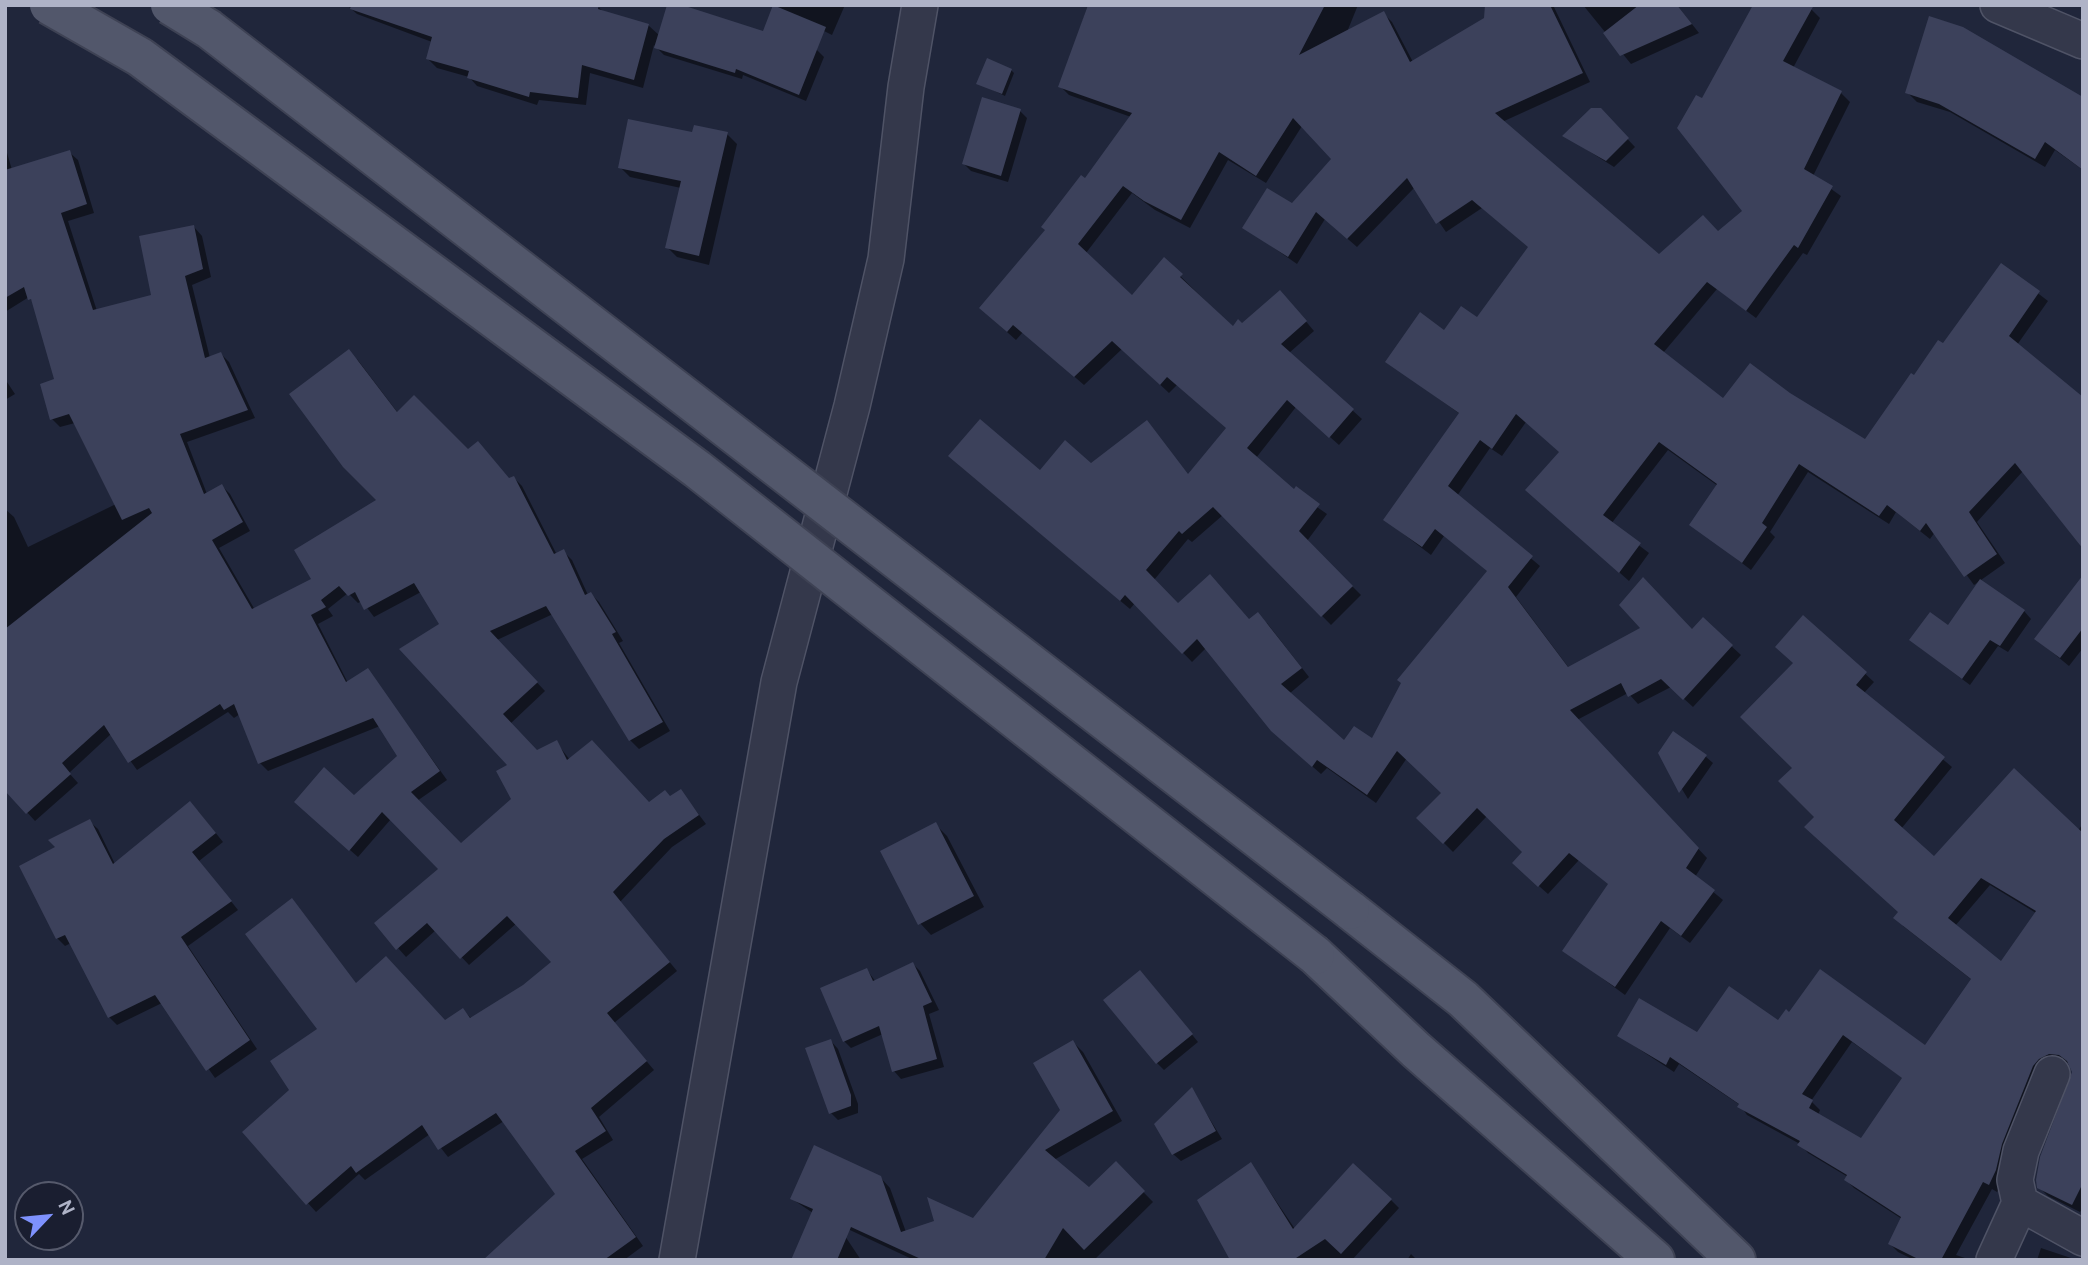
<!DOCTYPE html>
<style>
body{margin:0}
#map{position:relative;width:2088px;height:1265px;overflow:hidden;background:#20263b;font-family:Cabin,sans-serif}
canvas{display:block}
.frame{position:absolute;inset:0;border:7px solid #afb3c7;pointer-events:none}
.north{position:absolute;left:14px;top:1181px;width:70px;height:70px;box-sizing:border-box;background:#1a1e30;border:2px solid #565a6c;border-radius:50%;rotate:64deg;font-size:19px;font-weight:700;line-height:28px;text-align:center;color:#afb3c7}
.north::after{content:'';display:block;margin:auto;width:24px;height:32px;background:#7e91fd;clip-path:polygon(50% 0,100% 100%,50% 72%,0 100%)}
</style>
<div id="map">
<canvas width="2088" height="1265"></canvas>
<div class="frame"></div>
<div class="north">N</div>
</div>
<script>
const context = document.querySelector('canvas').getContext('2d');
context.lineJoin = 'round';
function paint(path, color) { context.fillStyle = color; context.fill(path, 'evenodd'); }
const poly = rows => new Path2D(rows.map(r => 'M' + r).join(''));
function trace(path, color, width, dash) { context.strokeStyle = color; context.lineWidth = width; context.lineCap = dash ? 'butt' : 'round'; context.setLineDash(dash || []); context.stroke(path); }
paint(poly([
 [596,5,605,13,648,25,660,36,817,50,824,57,806,101,743,75,742,79,664,55,654,45,643,88,590,73,586,105,539,100,537,105,477,86,469,77,437,68,428,59,432,42,357,14,348,6],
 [772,5,845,5,832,35],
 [1088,5,1358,5,1347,32,1383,13,1392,22,1413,62,1486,19,1487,5,1553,5,1590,82,1502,122,1659,256,1718,233,1744,211,1703,101,1811,9,1820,18,1793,68,1841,93,1850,102,1813,176,1841,196,1807,255,1803,253,1756,318,1717,289,1663,353,1723,400,1789,394,1866,442,1944,346,2001,265,2048,301,2017,345,2083,400,2083,549,2023,471,1977,522,2005,563,1974,585,1935,532,1930,539,1896,512,1889,524,1808,472,1770,532,1775,537,1751,570,1691,524,1718,486,1668,450,1611,524,1649,553,1629,581,1537,499,1561,453,1526,422,1502,456,1490,448,1457,496,1540,566,1516,597,1569,668,1692,631,1703,620,1741,655,1693,707,1671,687,1638,704,1628,693,1577,720,1707,858,1695,877,1723,900,1690,943,1670,928,1625,995,1565,951,1610,885,1579,860,1548,894,1523,872,1524,852,1487,816,1453,852,1419,818,1443,793,1407,758,1376,803,1327,768,1321,774,1282,740,1206,648,1192,662,1135,603,1130,609,959,465,1040,472,1091,465,1189,476,1228,429,1177,385,1169,393,1122,349,1084,385,1023,332,1016,340,990,317,1131,117,1069,95,1060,86],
 [1302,126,1333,159,1293,206,1245,228,1297,264,1325,219,1357,247,1415,187,1446,232,1482,208,1530,248,1477,319,1387,362,1460,414,1385,520,1431,555,1444,536,1489,572,1372,740,1345,742,1289,694,1309,677,1267,623,1178,605,1154,580,1188,539,1192,542,1223,515,1331,625,1361,595,1307,541,1327,514,1294,491,1256,458,1296,407,1339,445,1362,419,1289,353,1314,331,1289,301,1233,328,1164,260,1132,297,1086,253,1132,193,1155,210,1190,228,1228,160,1266,183],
 [1583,5,1677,5,1699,33,1631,64],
 [1011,70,1014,73,1005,96,978,83],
 [1907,92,2083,114,2083,170,2055,150,2045,167,1950,112,1917,102],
 [1600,110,1635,147,1614,167,1565,136],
 [1020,111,1027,118,1008,182,971,171,963,163],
 [694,134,727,134,737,144,709,265,677,257,667,247,681,188,630,177,620,167],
 [5,146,12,170,69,152,78,160,94,213,68,221,97,311,153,296,194,227,202,236,211,277,192,285,210,358,221,354,229,362,255,418,187,442,207,494,222,486,230,494,250,531,219,548,255,610,314,579,378,500,357,359,398,413,468,452,509,480,514,478,522,486,557,555,563,551,572,560,588,595,591,594,599,602,623,641,619,643,670,731,639,749,630,740,553,614,497,640,545,691,510,724,537,752,556,742,570,760,649,804,670,798,681,791,706,824,672,847,620,902,677,971,614,1023,654,1070,599,1117,613,1140,582,1159,643,1246,624,1260,500,1260,558,1195,504,1121,448,1157,430,1134,365,1180,359,1174,316,1212,244,1132,291,1090,319,1030,357,985,445,1022,463,1010,472,1019,524,987,553,962,517,923,469,965,436,930,406,957,398,948,441,869,391,819,358,857,304,810,354,797,399,756,380,726,268,771,260,763,240,714,234,718,228,712,137,770,111,734,69,773,78,783,35,821,5,788,5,509,14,517,28,547,116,504,75,423,60,427,52,419,57,381,34,303,29,297,5,312],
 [421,592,441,625,510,766,513,800,461,846,417,801,447,780,368,670,348,683,318,624,333,616,328,609,348,593,358,603,362,601,374,617],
 [5,379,15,394,5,400],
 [2083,578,2083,648,2069,666,2036,639],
 [2024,611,2031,619,2008,652,1998,646,1970,685,1919,647,1948,628],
 [1804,617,1874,682,1864,693,1952,767,1901,829,1934,858,2078,831,2083,823,2083,1207,2080,1212,2048,1196,2039,1187,2074,1072,2069,1063,2057,1062,2004,1179,1997,1192,1992,1189,1956,1255,1971,1260,1914,1260,1898,1252,1890,1244,1902,1219,1854,1188,1846,1180,1848,1177,1808,1153,1800,1144,1747,1115,1740,1105,1679,1064,1674,1072,1619,1036,1698,1034,1778,1023,1925,1048,1972,980,1903,926,1900,912,1816,817,1794,768,1795,664],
 [1990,885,2036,913,2002,963,1955,926],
 [1852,1042,1904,1079,1862,1140,1818,1115,1820,1110,1811,1101],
 [1660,753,1705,756,1713,763,1688,799],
 [198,811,223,842,199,861,238,910,188,946,257,1049,215,1078,162,1003,117,1025,109,1017,71,943,65,946,57,938,58,848,89,821,98,829,115,864],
 [936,825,947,836,984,907,931,935,920,923],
 [913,964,920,971,939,1010,929,1014,944,1067,901,1079,894,1071,883,1034,851,1048,844,1041,867,970,876,982],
 [1147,979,1198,1042,1164,1070,1157,1063],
 [831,1041,838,1049,858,1104,858,1113,838,1120,831,1113],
 [1073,1042,1083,1052,1122,1121,1054,1160,1089,1189,1116,1164,1153,1202,1094,1260,914,1260,837,1224,861,1260,793,1260,813,1213,792,1199,880,1177,890,1188,906,1232,974,1220,1062,1110],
 [1192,1090,1222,1139,1181,1161,1173,1154],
 [1251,1164,1295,1229,1391,1200,1399,1208,1352,1260,1232,1260],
 [2041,1248,2077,1260,2037,1260],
 [1411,1254,1417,1260,1407,1260]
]), '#0007');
paint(poly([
 [351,5,599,5,598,9,649,24,634,80,582,65,578,98,530,92,529,97,467,78,469,71,426,59,432,37,350,9],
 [667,5,682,5,763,31,773,5,826,27,799,95,736,69,735,73,654,48],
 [1088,5,1325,5,1299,55,1384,11,1410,62,1484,18,1485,5,1550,5,1583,73,1495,113,1659,254,1703,215,1718,231,1742,211,1677,128,1696,95,1702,98,1753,5,1814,5,1783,61,1842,91,1804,169,1833,186,1798,248,1794,245,1746,311,1707,282,1654,344,1723,398,1750,363,1790,393,1865,439,1911,373,1914,375,1938,340,1943,343,2001,263,2040,291,2009,336,2083,397,2083,549,2015,463,1969,512,1997,554,1964,577,1926,523,1920,531,1887,505,1879,516,1799,464,1762,523,1767,527,1742,563,1689,525,1717,484,1659,442,1603,515,1641,543,1619,573,1525,490,1559,452,1516,414,1492,449,1480,440,1448,486,1533,556,1508,587,1568,667,1640,628,1619,605,1643,577,1692,629,1703,617,1733,645,1683,700,1661,679,1628,697,1621,683,1570,710,1699,848,1686,868,1715,890,1681,936,1661,921,1615,987,1562,951,1608,884,1569,853,1538,887,1512,863,1522,852,1477,808,1443,844,1416,818,1441,793,1397,751,1367,795,1317,760,1312,767,1271,731,1197,639,1182,654,1125,595,1120,601,948,456,980,419,1040,470,1065,440,1091,463,1147,420,1188,474,1226,428,1167,377,1160,385,1112,341,1074,377,1013,325,1007,332,979,308,1045,230,1041,227,1081,175,1085,178,1132,113,1058,87],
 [1293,118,1331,159,1292,203,1267,188,1242,228,1288,257,1316,212,1347,239,1407,178,1436,224,1472,200,1528,247,1477,317,1461,306,1444,330,1420,312,1385,362,1459,413,1383,520,1422,547,1435,529,1487,571,1397,680,1401,683,1372,738,1354,726,1344,740,1281,684,1302,668,1258,612,1249,619,1210,574,1178,603,1146,570,1179,531,1182,534,1213,507,1321,617,1353,586,1299,531,1320,504,1296,486,1294,489,1247,448,1287,400,1329,438,1354,409,1281,344,1307,321,1280,290,1242,323,1238,319,1233,326,1180,277,1183,274,1164,257,1132,295,1078,244,1123,186,1144,201,1181,220,1219,152,1256,176],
 [1639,5,1677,5,1692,24,1620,56,1603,33],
 [1929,16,1963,27,2083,97,2083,170,2045,142,2035,159,1939,104,1905,93],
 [987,58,1012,69,1002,94,976,84],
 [982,97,1021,109,1001,176,962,164],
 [1591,108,1601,108,1629,138,1606,161,1562,136],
 [628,119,692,132,694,125,728,132,699,256,665,248,681,181,618,168],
 [70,150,87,204,61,213,93,310,151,295,139,236,194,225,203,269,185,276,205,358,221,352,248,410,180,434,204,494,222,484,243,522,212,540,252,609,311,579,294,550,376,500,343,467,289,394,349,349,397,412,414,395,468,449,478,441,509,478,514,476,554,554,564,549,585,595,591,592,616,632,612,634,663,722,629,741,546,606,490,631,538,682,503,714,537,750,557,740,567,760,592,740,649,802,665,790,670,796,681,789,699,815,664,839,613,892,670,962,607,1013,647,1061,591,1108,606,1131,575,1151,636,1237,604,1260,483,1260,555,1194,496,1113,438,1150,422,1125,356,1173,351,1166,306,1205,242,1132,289,1090,270,1061,317,1029,245,934,292,898,356,983,386,956,445,1020,463,1008,470,1018,523,985,551,962,507,916,460,959,427,923,396,950,374,923,438,869,382,812,349,851,294,802,324,767,354,795,397,756,373,718,258,764,234,704,224,710,220,704,128,763,104,725,62,763,71,774,26,814,5,791,5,629,152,513,149,508,122,520,69,414,50,420,40,384,54,379,31,299,28,300,24,287,5,298,5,170],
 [414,583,439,624,399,649,507,765,496,771,511,799,461,843,411,792,440,771,368,668,346,682,311,615,326,607,321,600,339,586,348,596,355,592,364,610],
 [2083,575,2083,628,2060,658,2034,639],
 [1980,579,2025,610,2000,646,1990,640,1962,679,1909,640,1930,612,1948,625],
 [1803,615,1867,672,1856,685,1945,757,1894,820,1934,856,2014,768,2083,833,2083,1183,2072,1205,2037,1188,2036,1180,2040,1157,2072,1072,2067,1061,2059,1055,2049,1054,2039,1059,2033,1066,2002,1144,1996,1170,1989,1185,1983,1182,1941,1260,1920,1260,1888,1244,1901,1217,1844,1180,1847,1175,1797,1145,1800,1141,1737,1107,1739,1104,1670,1057,1666,1065,1617,1036,1639,998,1697,1032,1729,986,1778,1020,1786,1009,1789,1012,1820,969,1925,1045,1971,979,1893,918,1898,912,1804,827,1814,817,1778,781,1792,768,1740,717,1793,663,1775,647],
 [1981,878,2036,911,2001,961,1948,918],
 [1843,1035,1902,1078,1861,1138,1809,1108,1813,1100,1802,1094],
 [1673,731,1707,755,1679,793,1658,753],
 [190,801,216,833,192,852,232,901,181,937,250,1040,206,1071,155,995,108,1018,65,935,56,939,19,866,55,847,48,840,90,819,113,864],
 [936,822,974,896,918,925,880,851],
 [913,962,932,1002,923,1006,937,1059,892,1072,879,1026,843,1042,820,988,867,968,873,981],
 [1140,970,1193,1034,1156,1064,1103,1000],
 [831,1039,851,1095,851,1106,829,1114,805,1048],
 [1073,1040,1113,1111,1045,1150,1089,1187,1116,1161,1145,1191,1084,1250,1063,1228,1044,1260,923,1260,851,1227,837,1260,791,1260,813,1209,790,1199,814,1145,881,1176,901,1232,934,1221,927,1197,973,1218,1060,1110,1033,1063],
 [1192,1087,1216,1131,1172,1155,1154,1124],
 [1251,1162,1293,1229,1353,1163,1392,1199,1341,1254,1325,1239,1293,1260,1230,1260,1197,1200]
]), '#3c415b');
const minor = poly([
 [1998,5,2083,41],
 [2020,1203,2083,1238],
 [677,1260,779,682,852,406,886,259,906,87,920,5],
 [1994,1260,2020,1203,2015,1180,2021,1151,2052,1074]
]);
const major = poly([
 [1350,910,1463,999,1736,1260],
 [1315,955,1416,1050,1655,1260]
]);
trace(minor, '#4f5366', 38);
trace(major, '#3e4254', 42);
trace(minor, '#34384b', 35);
trace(major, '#52576b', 38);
const majorBridge = poly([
 [49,5,140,57,697,469,1315,955],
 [170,5,209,29,1350,910]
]);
trace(majorBridge, '#3e4254', 42, []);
trace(majorBridge, '#52576b', 38);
</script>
